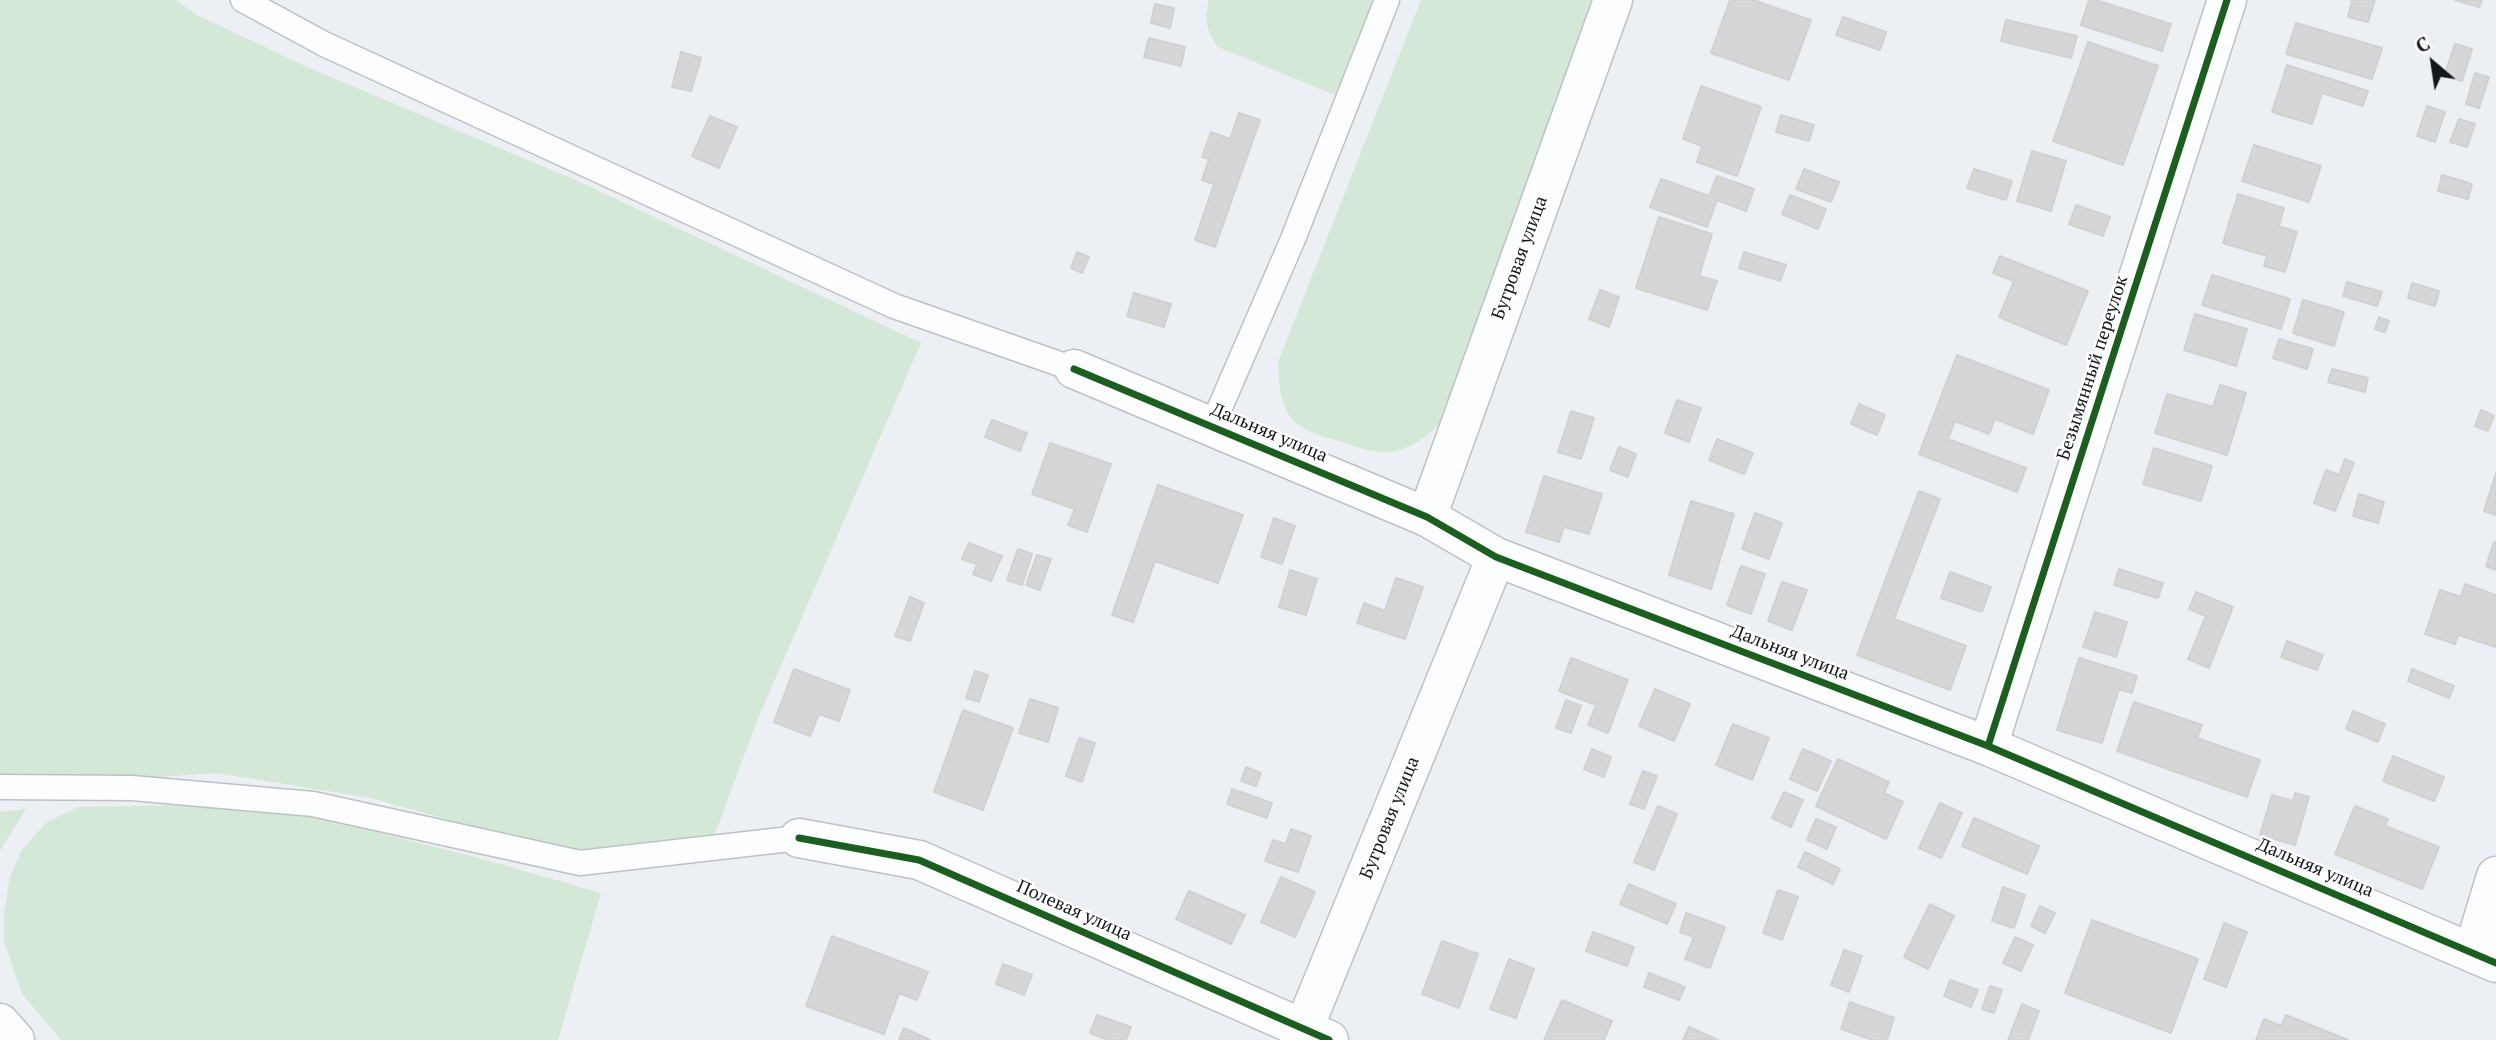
<!DOCTYPE html>
<meta charset="utf-8">
<style>
body{margin:0}
#map{position:relative;width:2496px;height:1040px;overflow:hidden;background:#ecf0f4;font-family:"PT Serif",serif}
canvas{display:block}
.north{position:absolute;left:2398px;top:28px;width:70px;height:70px;-webkit-text-stroke:5px #fff;paint-order:stroke;rotate:331deg;font-size:19px;font-weight:700;line-height:28px;text-align:center;color:#14171a}
.north::after{content:'';display:block;margin:auto;width:24px;height:32px;background:#14171a;clip-path:polygon(50% 0,100% 100%,50% 72%,0 100%)}
</style>
<div id="map">
<canvas width="2496" height="1040"></canvas>
<div class="north">С</div>
</div>
<script>
const ctx = document.querySelector('canvas').getContext('2d');
ctx.lineJoin = 'round';
function paint(path, color) {
  ctx.fillStyle = color;
  ctx.fill(path, 'evenodd');
}
function strokePath(path, color, width, dash) {
  ctx.strokeStyle = color;
  ctx.lineWidth = width;
  ctx.lineCap = dash ? 'butt' : 'round';
  ctx.setLineDash(dash || []);
  ctx.stroke(path);
}
function write(font, color, halo, rows, align = 'center') {
  ctx.font = font + ' "PT Serif",serif';
  ctx.lineWidth = 5;
  ctx.setLineDash([]);
  ctx.textBaseline = 'middle';
  ctx.strokeStyle = halo;
  ctx.fillStyle = color;
  for (const [text, x, y, turn = 0] of rows) {
    ctx.save();
    ctx.translate(x, y);
    ctx.rotate((+turn || 0) * Math.PI / 180);
    ctx.textAlign = isNaN(turn) ? turn : align;
    if (halo) ctx.strokeText(text, 0, 0);
    ctx.fillText(text, 0, 0);
    ctx.restore();
  }
}
paint(new Path2D(`
 M0 0H176L197 15 307 67 580 182 921 343 757 721 713 839 583 857 370 798 217 773 0 788Z
 M1209 0H1373L1335 95 1218 47C1206 32 1204 19 1209 0Z
 M1421 0H1607L1454 407C1438 427 1416 450 1388 452 1371 453 1351 445 1335 440 1321 436 1303 431 1292 419 1279 403 1279 381 1278 362Z
 M182 805 304 814 475 857 601 893 558 1040H61L22 994 4 942V914L9 880 21 851 47 822 78 807Z
 M26 809 0 851V812Z`), '#d3e8d6');
const building = new Path2D(`
 M1730 0H1753L1811 20 1789 80 1711 53Z
 M2089 0H2096L2171 24 2162 51 2081 25Z
 M2350 0H2375L2368 22 2348 17 2352 1Z
 M2455 0H2482L2479 7Z
 M1155 4 1174 8 1170 28 1151 23Z
 M1843 17 1886 32 1880 50 1836 35Z
 M2006 20 2077 36 2071 58 2001 41Z
 M2296 23 2382 48 2372 79 2286 54Z
 M1149 38 1185 47 1181 66 1144 57Z
 M2088 42 2158 66 2123 165 2053 141Z
 M2455 44 2472 49 2462 81 2444 76Z
 M681 52 701 58 691 91 672 87Z
 M2287 65 2368 91 2363 106 2322 93 2312 124 2272 112Z
 M2475 73 2489 77 2479 108 2466 104Z
 M1701 86 1761 107 1737 176 1697 162 1702 146 1683 139Z
 M2427 106 2445 112 2435 142 2417 136Z
 M1239 113 1260 120 1215 247 1195 240 1214 184 1202 180 1209 159 1202 157 1211 132 1230 139Z
 M1781 115 1814 125 1809 141 1776 132Z
 M710 116 737 127 719 168 692 156Z
 M2459 119 2475 124 2467 147 2450 142Z
 M2254 145 2321 166 2309 202 2242 181Z
 M2032 151 2066 161 2051 211 2017 201Z
 M1804 169 1839 182 1831 202 1796 189Z
 M1974 169 2012 181 2006 200 1967 188Z
 M2442 175 2472 184 2468 199 2438 191Z
 M1717 176 1754 189 1746 211 1717 200 1707 227 1650 207 1661 179 1709 196Z
 M2238 194 2284 208 2279 226 2297 232 2285 272 2264 266 2267 256 2223 243Z
 M1790 195 1826 209 1818 229 1782 214Z
 M2076 205 2110 217 2103 236 2069 224Z
 M1659 217 1712 234 1699 276 1717 281 1707 310 1636 288Z
 M1077 252 1089 257 1082 273 1071 268Z
 M1744 252 1786 265 1780 281 1739 268Z
 M2000 256 2088 291 2066 345 1999 317 2014 281 1993 273Z
 M2212 275 2290 299 2281 329 2202 305Z
 M2347 282 2382 292 2377 306 2343 296Z
 M2412 283 2439 291 2435 306 2408 298Z
 M1600 290 1619 297 1609 327 1589 319Z
 M1134 293 1171 304 1164 327 1127 316Z
 M2303 300 2344 312 2334 346 2293 333Z
 M2195 314 2247 329 2236 366 2184 350Z
 M2379 317 2389 321 2385 332 2375 329Z
 M2279 339 2313 349 2307 369 2273 358Z
 M1957 355 2049 390 2033 434 1995 419 1989 434 1955 421 1948 439 2026 468 2017 492 1919 454Z
 M2332 369 2368 378 2365 392 2328 382Z
 M2220 385 2246 393 2227 455 2155 433 2167 394 2213 407Z
 M1677 400 1701 408 1689 442 1665 433Z
 M1859 404 1885 415 1877 435 1851 424Z
 M2481 410 2494 416 2488 431 2475 426Z
 M1571 411 1594 418 1581 459 1558 452Z
 M992 420 1027 433 1020 451 985 437Z
 M1717 439 1753 453 1744 474 1709 460Z
 M1050 443 1111 464 1087 532 1068 525 1075 509 1032 494Z
 M1619 447 1636 454 1628 477 1610 470Z
 M2154 448 2212 466 2201 501 2143 484Z
 M2345 459 2354 463 2335 511 2314 503 2326 470 2339 475Z
 M2496 473V515L2484 511Z
 M1544 476 1602 494 1589 534 1564 527 1559 542 1526 532Z
 M1158 485 1243 515 1218 583 1155 561 1133 622 1112 615Z
 M1919 491 1940 499 1894 619 1966 646 1950 690 1857 655Z
 M2359 494 2384 502 2378 523 2353 516Z
 M1691 501 1734 514 1711 589 1669 575Z
 M1755 513 1782 523 1769 559 1742 549Z
 M1274 518 1295 526 1282 564 1261 557Z
 M2494 542 2496 543V570L2486 566Z
 M969 543 1002 556 991 581 973 574 977 564 962 559Z
 M1018 549 1032 554 1022 585 1007 580Z
 M1037 555 1051 559 1040 590 1026 585Z
 M1741 566 1765 574 1751 614 1727 605Z
 M2119 569 2163 583 2158 598 2114 585Z
 M1290 570 1317 579 1306 615 1279 607Z
 M1950 572 1991 587 1982 612 1941 598Z
 M1396 578 1423 587 1405 639 1357 623 1364 603 1385 611Z
 M1782 582 1807 590 1792 630 1768 621Z
 M2465 584 2496 595V647L2458 635 2455 644 2425 634 2440 590 2461 597Z
 M2196 592 2233 607 2209 668 2188 659 2206 616 2189 609Z
 M910 597 924 603 910 641 895 636Z
 M2095 612 2127 622 2116 657 2083 647Z
 M2287 641 2323 655 2317 670 2281 657Z
 M1571 658 1628 680 1608 733 1588 725 1596 705 1559 691Z
 M2079 658 2137 676 2132 693 2119 689 2102 743 2057 730Z
 M794 669 850 690 839 721 819 714 810 736 774 722Z
 M2412 669 2454 686 2449 698 2408 681Z
 M975 671 988 675 979 702 966 698Z
 M1655 689 1690 704 1674 741 1639 726Z
 M1030 699 1058 708 1048 742 1019 733Z
 M1566 700 1581 706 1571 733 1556 728Z
 M2134 702 2202 725 2197 738 2260 760 2247 797 2117 751Z
 M963 710 1013 728 983 810 934 792Z
 M2353 711 2385 724 2378 742 2346 729Z
 M1733 724 1769 738 1752 780 1716 765Z
 M1079 738 1095 743 1082 782 1066 776Z
 M1592 749 1611 757 1604 777 1584 769Z
 M1803 749 1831 761 1817 791 1790 779Z
 M2393 756 2444 777 2434 801 2383 781Z
 M1838 759 1889 782 1884 793 1903 802 1886 839 1816 806Z
 M1246 767 1261 773 1256 786 1241 781Z
 M1643 771 1657 776 1644 809 1630 804Z
 M1232 789 1272 803 1267 818 1227 804Z
 M1784 792 1803 800 1791 827 1772 818Z
 M2295 793 2309 797 2295 845 2260 835 2272 795 2293 801Z
 M1940 803 1962 813 1941 858 1919 848Z
 M1658 806 1677 814 1654 870 1634 862Z
 M2355 806 2388 819 2385 826 2439 847 2422 889 2335 854Z
 M1974 818 2039 846 2027 874 1962 846Z
 M1816 819 1836 827 1827 849 1807 840Z
 M1291 829 1311 836 1298 872 1265 861 1273 840 1286 844Z
 M1805 852 1840 869 1833 884 1798 867Z
 M1281 877 1315 892 1295 937 1261 922Z
 M1629 884 1676 904 1667 924 1620 904Z
 M2003 887 2025 895 2014 928 1992 921Z
 M1778 890 1798 897 1782 940 1763 933Z
 M1189 891 1245 915 1231 944 1176 919Z
 M1930 904 1954 916 1928 969 1904 957Z
 M2040 906 2055 913 2045 933 2031 926Z
 M1686 913 1725 927 1710 968 1685 959 1694 937 1680 932Z
 M2092 920 2198 959 2171 1033 2065 993Z
 M2224 923 2247 932 2226 987 2204 979Z
 M1593 932 1634 947 1627 966 1586 951Z
 M832 936 928 972 917 1000 899 993 884 1034 806 1006Z
 M2015 937 2033 945 2021 971 2003 963Z
 M1442 941 1478 954 1459 1008 1422 994Z
 M1844 950 1862 956 1849 992 1831 985Z
 M1509 959 1534 969 1516 1018 1490 1009Z
 M1003 964 1032 975 1024 995 996 984Z
 M1649 973 1685 987 1679 1000 1644 987Z
 M1950 980 1978 990 1971 1007 1944 996Z
 M1990 986 2002 990 1994 1013 1982 1009Z
 M1562 1000 1612 1021 1604 1040H1544Z
 M1850 1002 1894 1018 1887 1040H1873L1841 1029Z
 M2022 1004 2039 1011 2028 1040H2008Z
 M1097 1015 1131 1027 1126 1040H1108L1090 1033Z
 M2286 1015 2348 1040H2256L2264 1019 2281 1026Z
 M1689 1027 1718 1040H1683Z
 M904 1028 930 1040H899Z`);
paint(building, '#d5d6d6');
strokePath(building, '#d0d1d1', 2);
const lane = new Path2D(`
 M243 0 324 44 894 306 1074 369
 M1212 426 1293 239 1387 0
 M0 787 132 788 313 804 580 863 799 838`);
const street = new Path2D(`
 M1074 369 1427 517 1496 557 1988 746 2496 963
 M1427 517 1613 0
 M1988 746 2227 0
 M799 838 919 860 1329 1040
 M2473 952 2496 876
 M1299 1040 1496 557`);
const secondary = new Path2D(`
 M0 1023 15 1040`);
strokePath(lane, '#bec1c4', 27);
strokePath(street, '#bec1c4', 41);
strokePath(secondary, '#bec1c4', 41);
strokePath(lane, '#fcfdfd', 24);
strokePath(street, '#fcfdfd', 38);
strokePath(secondary, '#fcfdfd', 38);
strokePath(new Path2D(`
 M1074 369 1427 517 1496 557 1988 746 2496 963
 M1988 746 2227 0
 M799 838 919 860 1329 1040`), '#1b5e20', 7);
write('18px', '#14171a', '#fff', [
 ["Бугровая улица",1520,258,-70],
 ["Безымянный переулок",2093,368,-72],
 ["Дальняя улица",1269,433,23],
 ["Дальняя улица",1790,653,21],
 ["Бугровая улица",1390,818,-68],
 ["Дальняя улица",2315,868,23],
 ["Полевая улица",1074,911,24]
]);
</script>
